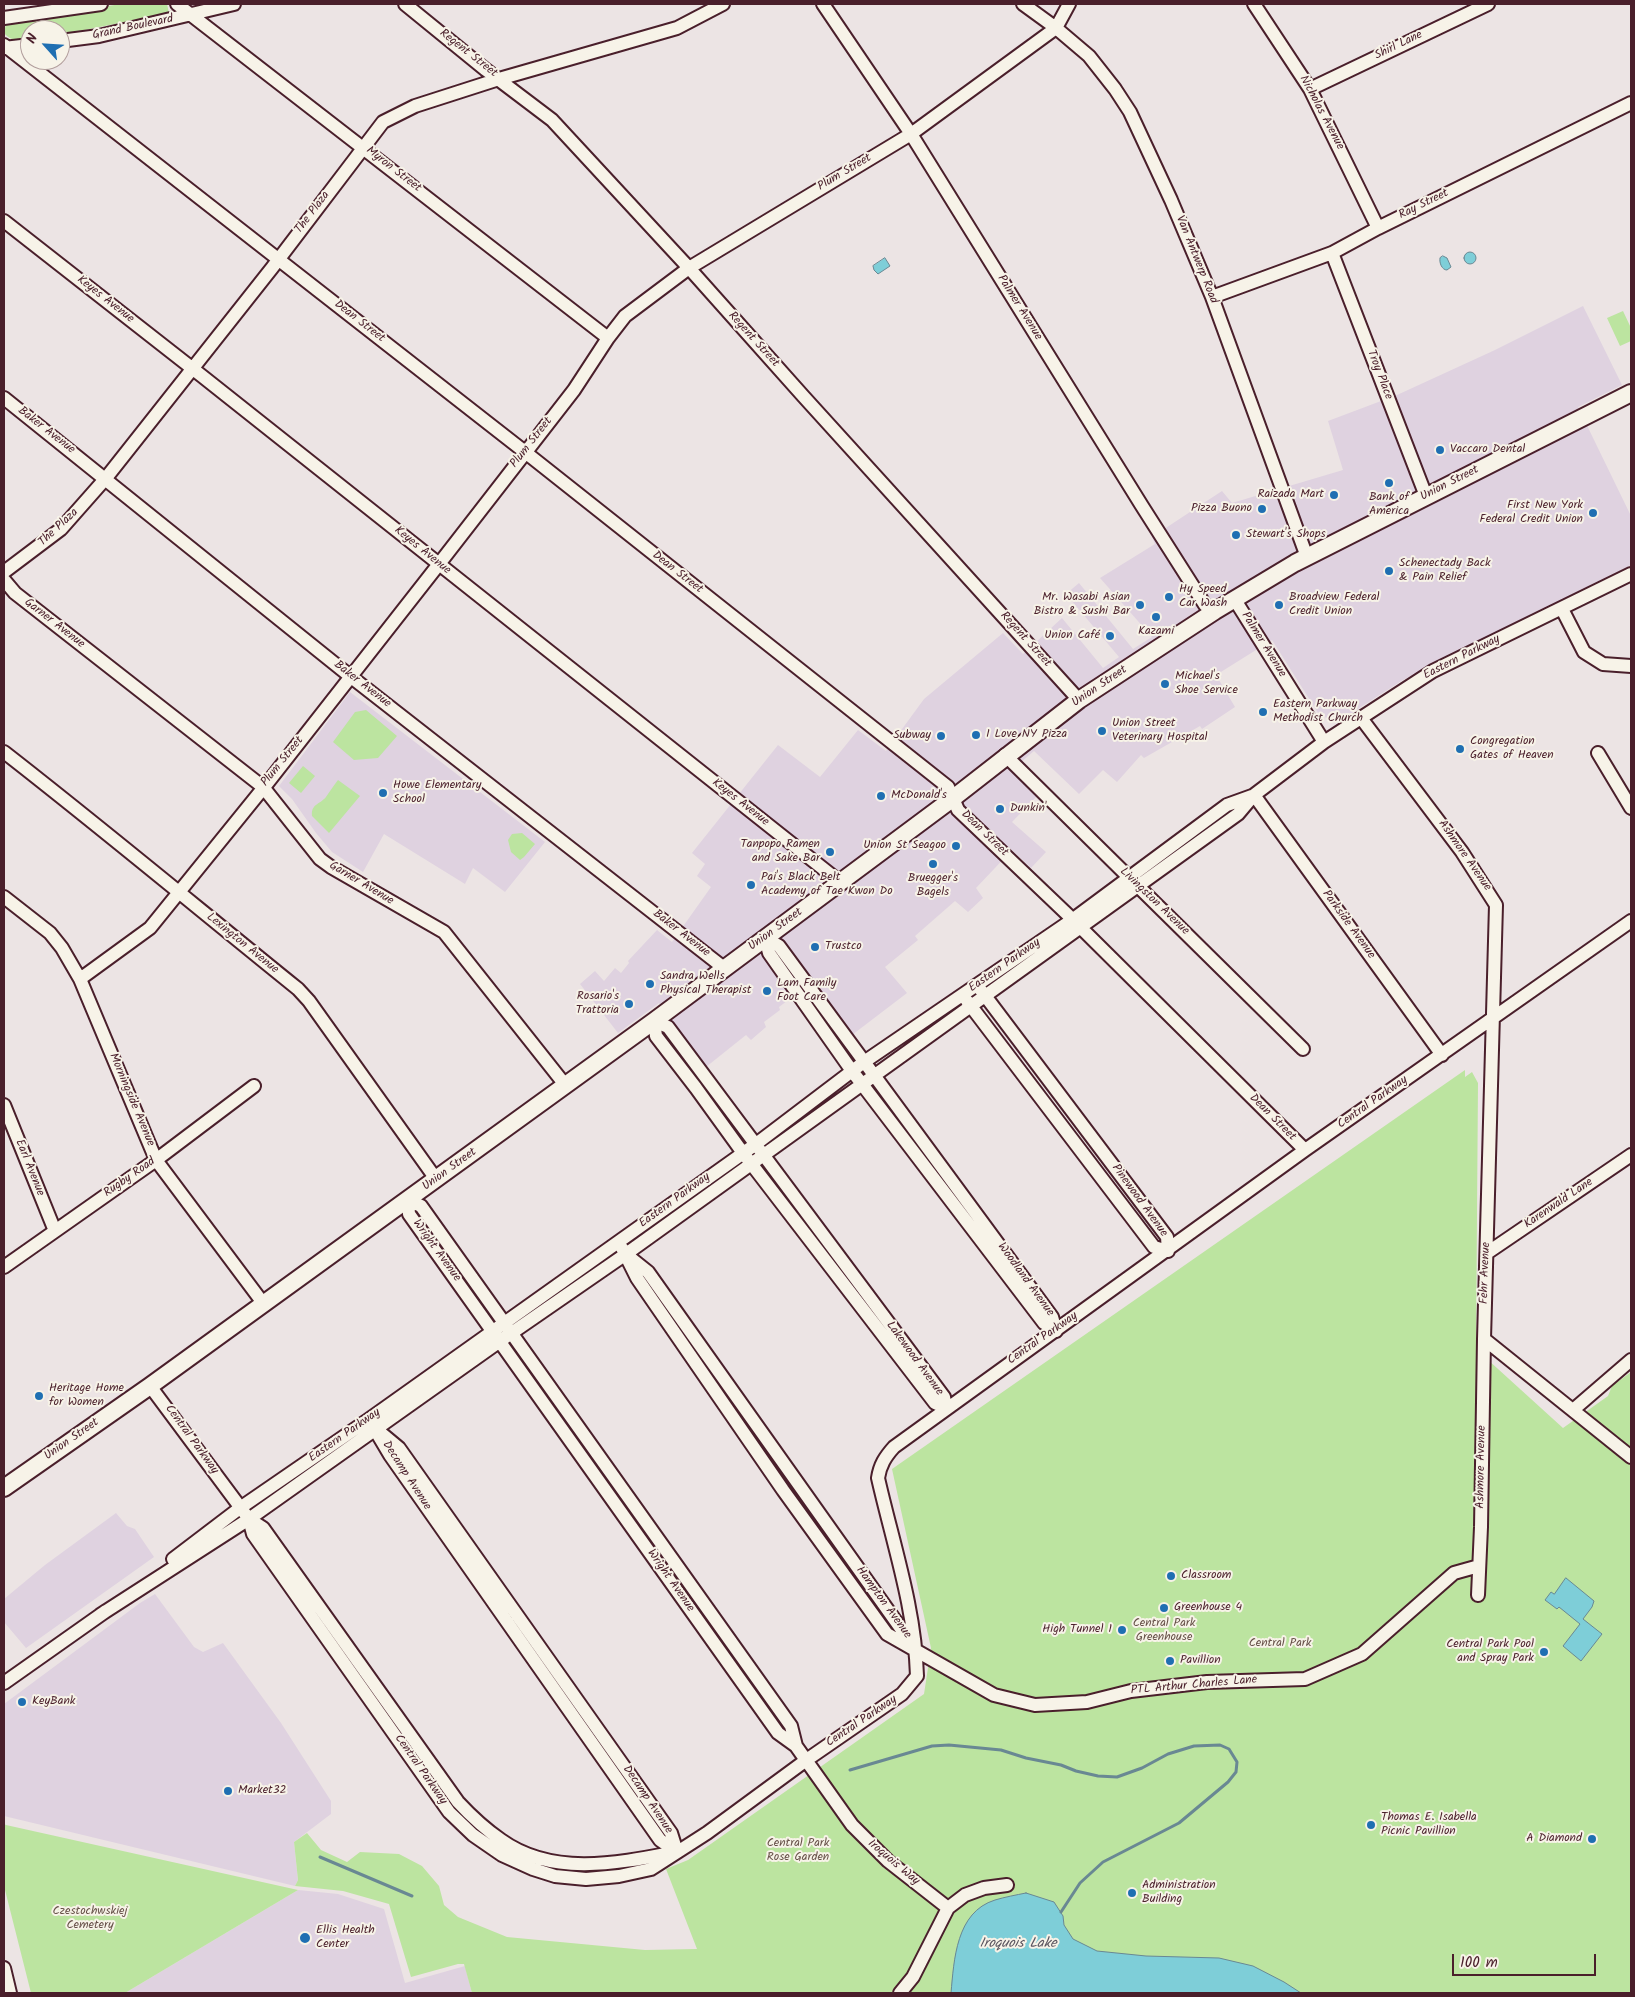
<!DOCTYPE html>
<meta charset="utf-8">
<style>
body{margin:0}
#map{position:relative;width:1635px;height:1997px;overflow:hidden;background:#ece4e4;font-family:Kalam,sans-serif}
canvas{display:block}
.frame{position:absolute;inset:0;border:5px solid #4a1f2b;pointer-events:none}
.north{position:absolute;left:20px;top:20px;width:50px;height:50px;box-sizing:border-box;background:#f7f3e8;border:1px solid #b29e9c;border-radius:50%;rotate:296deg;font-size:14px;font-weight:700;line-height:20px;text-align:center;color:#4a1f2b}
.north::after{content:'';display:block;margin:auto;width:18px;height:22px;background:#1f6fb2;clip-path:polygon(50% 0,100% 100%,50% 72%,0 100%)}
.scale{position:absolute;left:1452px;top:1954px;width:144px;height:22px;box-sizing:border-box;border:2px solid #4a1f2b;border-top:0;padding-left:6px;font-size:15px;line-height:18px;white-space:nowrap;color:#4a1f2b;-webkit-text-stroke:4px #f7f3e8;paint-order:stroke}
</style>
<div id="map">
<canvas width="1635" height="1997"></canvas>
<div class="frame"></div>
<div class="north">N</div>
<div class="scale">100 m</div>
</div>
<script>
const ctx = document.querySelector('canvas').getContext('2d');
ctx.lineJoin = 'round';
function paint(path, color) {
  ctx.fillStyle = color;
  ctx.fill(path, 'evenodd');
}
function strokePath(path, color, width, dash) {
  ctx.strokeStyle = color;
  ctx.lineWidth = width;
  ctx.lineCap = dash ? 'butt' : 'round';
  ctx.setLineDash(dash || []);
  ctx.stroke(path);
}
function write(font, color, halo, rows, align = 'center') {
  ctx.font = font + ' Kalam,sans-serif';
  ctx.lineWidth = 4;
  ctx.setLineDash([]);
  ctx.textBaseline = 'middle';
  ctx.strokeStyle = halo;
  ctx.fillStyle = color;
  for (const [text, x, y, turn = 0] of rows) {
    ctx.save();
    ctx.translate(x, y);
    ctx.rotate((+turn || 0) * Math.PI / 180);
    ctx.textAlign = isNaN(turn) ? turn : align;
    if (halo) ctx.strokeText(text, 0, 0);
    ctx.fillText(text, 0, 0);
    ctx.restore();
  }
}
paint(new Path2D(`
 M1583 306 1622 385 1578 407 1631 516V565L1403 680 1339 721 1320 716 1272 640 1216 675 1235 707 1202 729 1200 726 1144 758 1141 755 1117 782 1103 770 1079 794 1034 751 1020 763 1038 795 1012 822 1046 852 1031 868 1012 850 976 888 983 898 968 912 955 901 915 936 918 940 885 967 907 993 852 1035 812 982 779 1007 780 1010 764 1022 766 1027 751 1040 746 1035 706 1067 659 1003 618 1033 580 984 595 971 604 981 615 968 621 973 629 963 628 961 657 930 672 942 711 887 697 876 705 864 692 853 778 745 820 777 858 730 886 751 924 699 1003 633 1023 654 1062 618 1103 668 1119 657 1066 594 1079 583 1133 649 1152 637 1100 578 1155 544 1152 537 1222 491 1232 503 1343 470 1328 421 1397 395 1495 350Z
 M350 692 545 842 505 892 473 868 465 884 384 834 363 872 332 852 316 833 292 799 279 786Z
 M116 1513 127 1526 135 1529 154 1557 26 1648 4 1622V1599L45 1565Z
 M155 1594 194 1647 203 1652 223 1643 281 1723 331 1801V1814L294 1842 298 1880 295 1886 4 1816V1704L140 1603Z
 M298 1890 338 1894 384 1909 405 1983 465 1966 472 1993H125Z`), '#dfd2e0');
paint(new Path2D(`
 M120 4H167L169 13 60 35V30H30V39C19 41 12 42 4 33L6 24Z
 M1623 311 1631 328V341L1620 346 1607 318Z
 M366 710 397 736 378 758 354 760 333 742 355 712Z
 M303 766 315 776 301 793 289 783Z
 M338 780 360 796 329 833 312 816C311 804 319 805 326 797 330 791 334 785 338 780Z
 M522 833 535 844 524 857 520 860 511 852 508 840 512 834Z
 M1465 1070V1077L1472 1072 1478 1083 1476 1349 1563 1428 1608 1396 1612 1386 1631 1372V1993H472L464 1964H458L411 1977 389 1904 343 1891 295 1886 298 1880 294 1842 307 1833 321 1850 347 1862 360 1852 399 1854 422 1866 439 1886 444 1905 458 1917 507 1937 645 1950 697 1949 666 1869 688 1860 924 1694 931 1648 892 1469Z
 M4 1824 6 1825 298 1890 125 1993H31L4 1886Z`), '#bce4a0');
const water = new Path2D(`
 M1464 258a6 6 0 1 1 12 0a6 6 0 1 1-12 0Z
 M1443 256 1447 258 1451 267 1447 270C1442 270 1439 263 1440 258Z
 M885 258 890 266 878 274 874 270 873 266Z
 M1566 1578 1594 1601 1592 1607 1583 1619 1602 1634 1581 1661 1563 1646 1580 1624 1559 1607 1557 1609 1545 1600 1551 1592 1554 1594Z
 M1026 1893 1054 1902 1063 1916 1064 1925 1073 1939 1097 1951 1146 1956 1219 1958 1253 1966 1284 1982 1301 1993H951C954 1960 956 1912 995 1900 1005 1897 1016 1895 1026 1893Z`);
paint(water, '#7eced8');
strokePath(water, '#698893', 1);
strokePath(new Path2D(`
 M850 1770 932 1746 949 1745 1001 1750 1026 1758 1061 1765 1076 1771 1098 1776 1117 1777 1142 1768 1168 1754 1194 1746 1220 1745 1229 1749 1237 1762 1236 1772 1228 1782 1179 1823 1103 1862 1080 1883 1061 1912
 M320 1857 412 1896`), '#698893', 3);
const minor = new Path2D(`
 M177 4 608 338
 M405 4 486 70 552 120 689 268 804 397 1079 700
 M823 4 911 134 1142 506 1205 605 1215 611
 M1023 4 1056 28 1089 56 1115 89 1130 112 1171 200 1212 297 1307 557
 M1254 4 1310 89 1378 228
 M4 18 101 4
 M60 41 99 36 234 4
 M4 45 525 452 948 787 958 810 1067 914 1305 1150
 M4 48 30 45
 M1310 89 1488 4
 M4 221 202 376 840 882
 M1332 253 1426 496
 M1212 297 1332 253 1378 228 1631 103
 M4 398 350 676 724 968
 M4 572 61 529 106 478 272 268 383 122 415 106 499 79 677 28 723 4
 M4 580 15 593 263 787 320 859 331 867 444 932 566 1086
 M1235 600 1324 742
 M1562 609 1584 652 1603 664 1631 666
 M1361 718 1462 852 1496 905 1484 1339 1631 1457
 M4 752C103 829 200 910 298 989L309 1001 436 1179
 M1598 753 1631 808
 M1005 755 1303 1049
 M1254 795 1442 1055
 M4 897 50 933 62 948 80 979 156 1160 263 1303
 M765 938 769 953 852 1071 1044 1323 1056 1331
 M765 938 779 946 1052 1317 1056 1331
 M80 979 150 928 269 781 439 564 574 390 608 338 625 316 689 268 911 134 1056 28 1069 4
 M967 1001 1154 1247 1168 1251 1167 1237 980 989
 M654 1021 668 1027 944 1397 946 1408
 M654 1021 656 1036 696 1088 743 1153 935 1403 946 1408
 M4 1105 55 1231
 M408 1200 421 1206 791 1726 796 1746 852 1825 888 1861 948 1908
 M408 1200 409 1214 778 1733 796 1746
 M622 1248 637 1278 783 1490 887 1634 994 1695 1035 1705 1087 1702 1131 1691 1207 1682 1305 1679 1362 1654 1454 1573 1479 1566
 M1487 1253 1631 1155
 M628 1256 648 1272 914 1647
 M4 1267 156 1160 254 1086
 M150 1386 249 1519 263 1528 458 1802C471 1816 485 1829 501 1840 551 1876 615 1864 671 1853
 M1573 1410 1631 1360
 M371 1423 390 1455 660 1840 677 1852
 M381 1433 399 1448 671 1833 677 1852
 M249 1519 253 1534 449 1812 473 1835 502 1855 533 1869 555 1876 586 1879 619 1876 651 1869 707 1833 805 1761 902 1694 917 1676C915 1608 893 1544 878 1478 880 1465 885 1457 894 1447L1305 1150 1631 921
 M173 1559 240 1508 368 1420 756 1144 864 1062 1072 920 1227 805 1252 796
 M1478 1595 1481 1527 1484 1339
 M100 1615 249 1519 500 1341 626 1254 1238 814 1254 795 1324 742 1433 671 1631 574
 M4 1683 106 1611
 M4 1968 10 1993
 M900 1993 913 1977 948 1908 965 1895 984 1888 1007 1885`);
const major = new Path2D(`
 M4 1488 150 1386 654 1021 952 799 1079 700 1215 611 1295 563 1631 393`);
strokePath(minor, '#4a1f2b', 16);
strokePath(major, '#4a1f2b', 20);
strokePath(minor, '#f7f3e8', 12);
strokePath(major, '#f7f3e8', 16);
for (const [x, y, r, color] of [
 [1440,450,5,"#1f6fb2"],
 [1389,483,5,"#1f6fb2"],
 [1334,495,5,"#1f6fb2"],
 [1262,509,5,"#1f6fb2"],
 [1593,513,5,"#1f6fb2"],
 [1236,535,5,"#1f6fb2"],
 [1389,571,5,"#1f6fb2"],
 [1169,597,5,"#1f6fb2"],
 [1140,605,5,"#1f6fb2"],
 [1279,605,5,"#1f6fb2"],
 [1156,617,5,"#1f6fb2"],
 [1110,636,5,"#1f6fb2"],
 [1165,684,5,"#1f6fb2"],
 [1263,712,5,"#1f6fb2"],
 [1102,731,5,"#1f6fb2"],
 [976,735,5,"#1f6fb2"],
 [941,736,5,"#1f6fb2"],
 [1460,749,5,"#1f6fb2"],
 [383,793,5,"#1f6fb2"],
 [881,796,5,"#1f6fb2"],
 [1000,809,5,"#1f6fb2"],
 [956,846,5,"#1f6fb2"],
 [830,852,5,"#1f6fb2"],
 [933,864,5,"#1f6fb2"],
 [751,885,5,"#1f6fb2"],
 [815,947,5,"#1f6fb2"],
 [650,984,5,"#1f6fb2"],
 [767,991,5,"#1f6fb2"],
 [629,1004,5,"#1f6fb2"],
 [39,1396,5,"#1f6fb2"],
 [1171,1576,5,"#1f6fb2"],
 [1164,1608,5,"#1f6fb2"],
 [1122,1630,5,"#1f6fb2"],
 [1544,1652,5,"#1f6fb2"],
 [1170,1661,5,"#1f6fb2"],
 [22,1702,5,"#1f6fb2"],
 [228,1791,5,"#1f6fb2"],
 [1371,1825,5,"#1f6fb2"],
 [1592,1839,5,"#1f6fb2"],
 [1132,1893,5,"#1f6fb2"],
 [305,1938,6,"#1f6fb2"]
]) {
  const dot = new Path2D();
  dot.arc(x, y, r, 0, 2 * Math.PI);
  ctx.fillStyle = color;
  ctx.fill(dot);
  strokePath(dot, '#f7f3e8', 2);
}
write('12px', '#4a1f2b', '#f7f3e8', [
 ["Grand Boulevard",133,28,-12],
 ["Shirl Lane",1399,46,-26],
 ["Regent Street",468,54,38],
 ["Nicholas Avenue",1321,113,62],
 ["Myron Street",393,170,38],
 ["Plum Street",845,173,-31],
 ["Ray Street",1424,205,-26],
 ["The Plaza",313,213,-53],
 ["Van Antwerp Road",1196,260,68],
 ["Keyes Avenue",105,300,38],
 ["Palmer Avenue",1019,308,58],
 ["Dean Street",359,322,38],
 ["Regent Street",753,340,48],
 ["Troy Place",1379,375,69],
 ["Baker Avenue",46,431,38],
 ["Plum Street",532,443,-52],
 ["Union Street",1450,484,-27],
 ["The Plaza",59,528,-43],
 ["Keyes Avenue",422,551,39],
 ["Dean Street",677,573,38],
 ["Garner Avenue",54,624,38],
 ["Regent Street",1025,640,48],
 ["Palmer Avenue",1263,645,58],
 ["Eastern Parkway",1462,658,-27],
 ["Baker Avenue",362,685,38],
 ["Union Street",1100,687,-34],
 ["Plum Street",283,762,-51],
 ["Keyes Avenue",740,803,38],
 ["Dean Street",984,834,44],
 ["Ashmore Avenue",1464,856,55],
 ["Garner Avenue",361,884,31],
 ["Livingston Avenue",1154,902,44],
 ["Parkside Avenue",1348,925,54],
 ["Union Street",776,930,-36],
 ["Baker Avenue",681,934,38],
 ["Lexington Avenue",242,944,39],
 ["Eastern Parkway",1005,966,-35],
 ["Morningside Avenue",131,1100,67],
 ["Central Parkway",1373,1103,-35],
 ["Dean Street",1272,1118,45],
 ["Earl Avenue",29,1168,68],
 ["Union Street",450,1170,-36],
 ["Rugby Road",130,1178,-35],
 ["Eastern Parkway",675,1201,-36],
 ["Pinewood Avenue",1139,1201,54],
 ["Karenwald Lane",1559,1204,-34],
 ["Wright Avenue",436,1251,54],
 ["Fehr Avenue",1486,1273,-88],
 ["Woodland Avenue",1025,1280,54],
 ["Central Parkway",1043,1339,-35],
 ["Lakewood Avenue",914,1359,54],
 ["Eastern Parkway",345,1436,-35],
 ["Union Street",72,1440,-35],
 ["Central Parkway",191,1440,54],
 ["Ashmore Avenue",1482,1467,-89],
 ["Decamp Avenue",406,1476,57],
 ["Wright Avenue",670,1581,55],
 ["Hampton Avenue",883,1603,54],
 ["PTL Arthur Charles Lane",1194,1686,-5],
 ["Central Parkway",862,1722,-34],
 ["Central Parkway",420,1770,55],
 ["Decamp Avenue",647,1800,56],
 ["Iroquois Way",893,1863,40]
]);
write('12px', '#4a1f2b', '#f7f3e8', [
 ["Vaccaro Dental",1450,450],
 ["Raizada Mart",1324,495,"right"],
 ["Bank of",1389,498,"center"],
 ["America",1389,512,"center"],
 ["First New York",1583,506,"right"],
 ["Federal Credit Union",1583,520,"right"],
 ["Pizza Buono",1252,509,"right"],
 ["Stewart's Shops",1246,535],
 ["Schenectady Back",1399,564],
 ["& Pain Relief",1399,578],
 ["Hy Speed",1179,590],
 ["Car Wash",1179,604],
 ["Mr. Wasabi Asian",1130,598,"right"],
 ["Bistro & Sushi Bar",1130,612,"right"],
 ["Broadview Federal",1289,598],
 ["Credit Union",1289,612],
 ["Kazami",1156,632,"center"],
 ["Union Café",1100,636,"right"],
 ["Michael's",1175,677],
 ["Shoe Service",1175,691],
 ["Eastern Parkway",1273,705],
 ["Methodist Church",1273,719],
 ["Union Street",1112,724],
 ["Veterinary Hospital",1112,738],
 ["I Love NY Pizza",986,735],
 ["Subway",931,736,"right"],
 ["Congregation",1470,742],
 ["Gates of Heaven",1470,756],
 ["Howe Elementary",393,786],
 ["School",393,800],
 ["McDonald's",891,796],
 ["Dunkin'",1010,809],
 ["Tanpopo Ramen",820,845,"right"],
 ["and Sake Bar",820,859,"right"],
 ["Union St Seagoo",946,846,"right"],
 ["Pai's Black Belt",761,878],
 ["Academy of Tae Kwon Do",761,892],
 ["Bruegger's",933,879,"center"],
 ["Bagels",933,893,"center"],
 ["Trustco",825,947],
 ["Sandra Wells",660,977],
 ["Physical Therapist",660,991],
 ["Lam Family",777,984],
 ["Foot Care",777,998],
 ["Rosario's",619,997,"right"],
 ["Trattoria",619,1011,"right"],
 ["Heritage Home",49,1389],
 ["for Women",49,1403],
 ["Classroom",1181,1576],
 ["Greenhouse 4",1174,1608],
 ["High Tunnel 1",1112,1630,"right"],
 ["Central Park Pool",1534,1645,"right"],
 ["and Spray Park",1534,1659,"right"],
 ["Pavillion",1180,1661],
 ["KeyBank",32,1702],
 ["Market32",238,1791],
 ["Thomas E. Isabella",1381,1818],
 ["Picnic Pavillion",1381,1832],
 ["A Diamond",1582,1839,"right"],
 ["Administration",1142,1886],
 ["Building",1142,1900],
 ["Ellis Health",316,1931],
 ["Center",316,1945]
], 'left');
write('12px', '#665048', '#f7f3e8', [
 ["Central Park",1164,1624],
 ["Greenhouse",1164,1638],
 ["Central Park",1280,1644],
 ["Central Park",798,1844],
 ["Rose Garden",798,1858],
 ["Czestochwskiej",90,1912],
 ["Cemetery",90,1926]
]);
write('italic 14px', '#5a545f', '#f7f3e8', [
 ["Iroquois Lake",1018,1945]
]);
</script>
